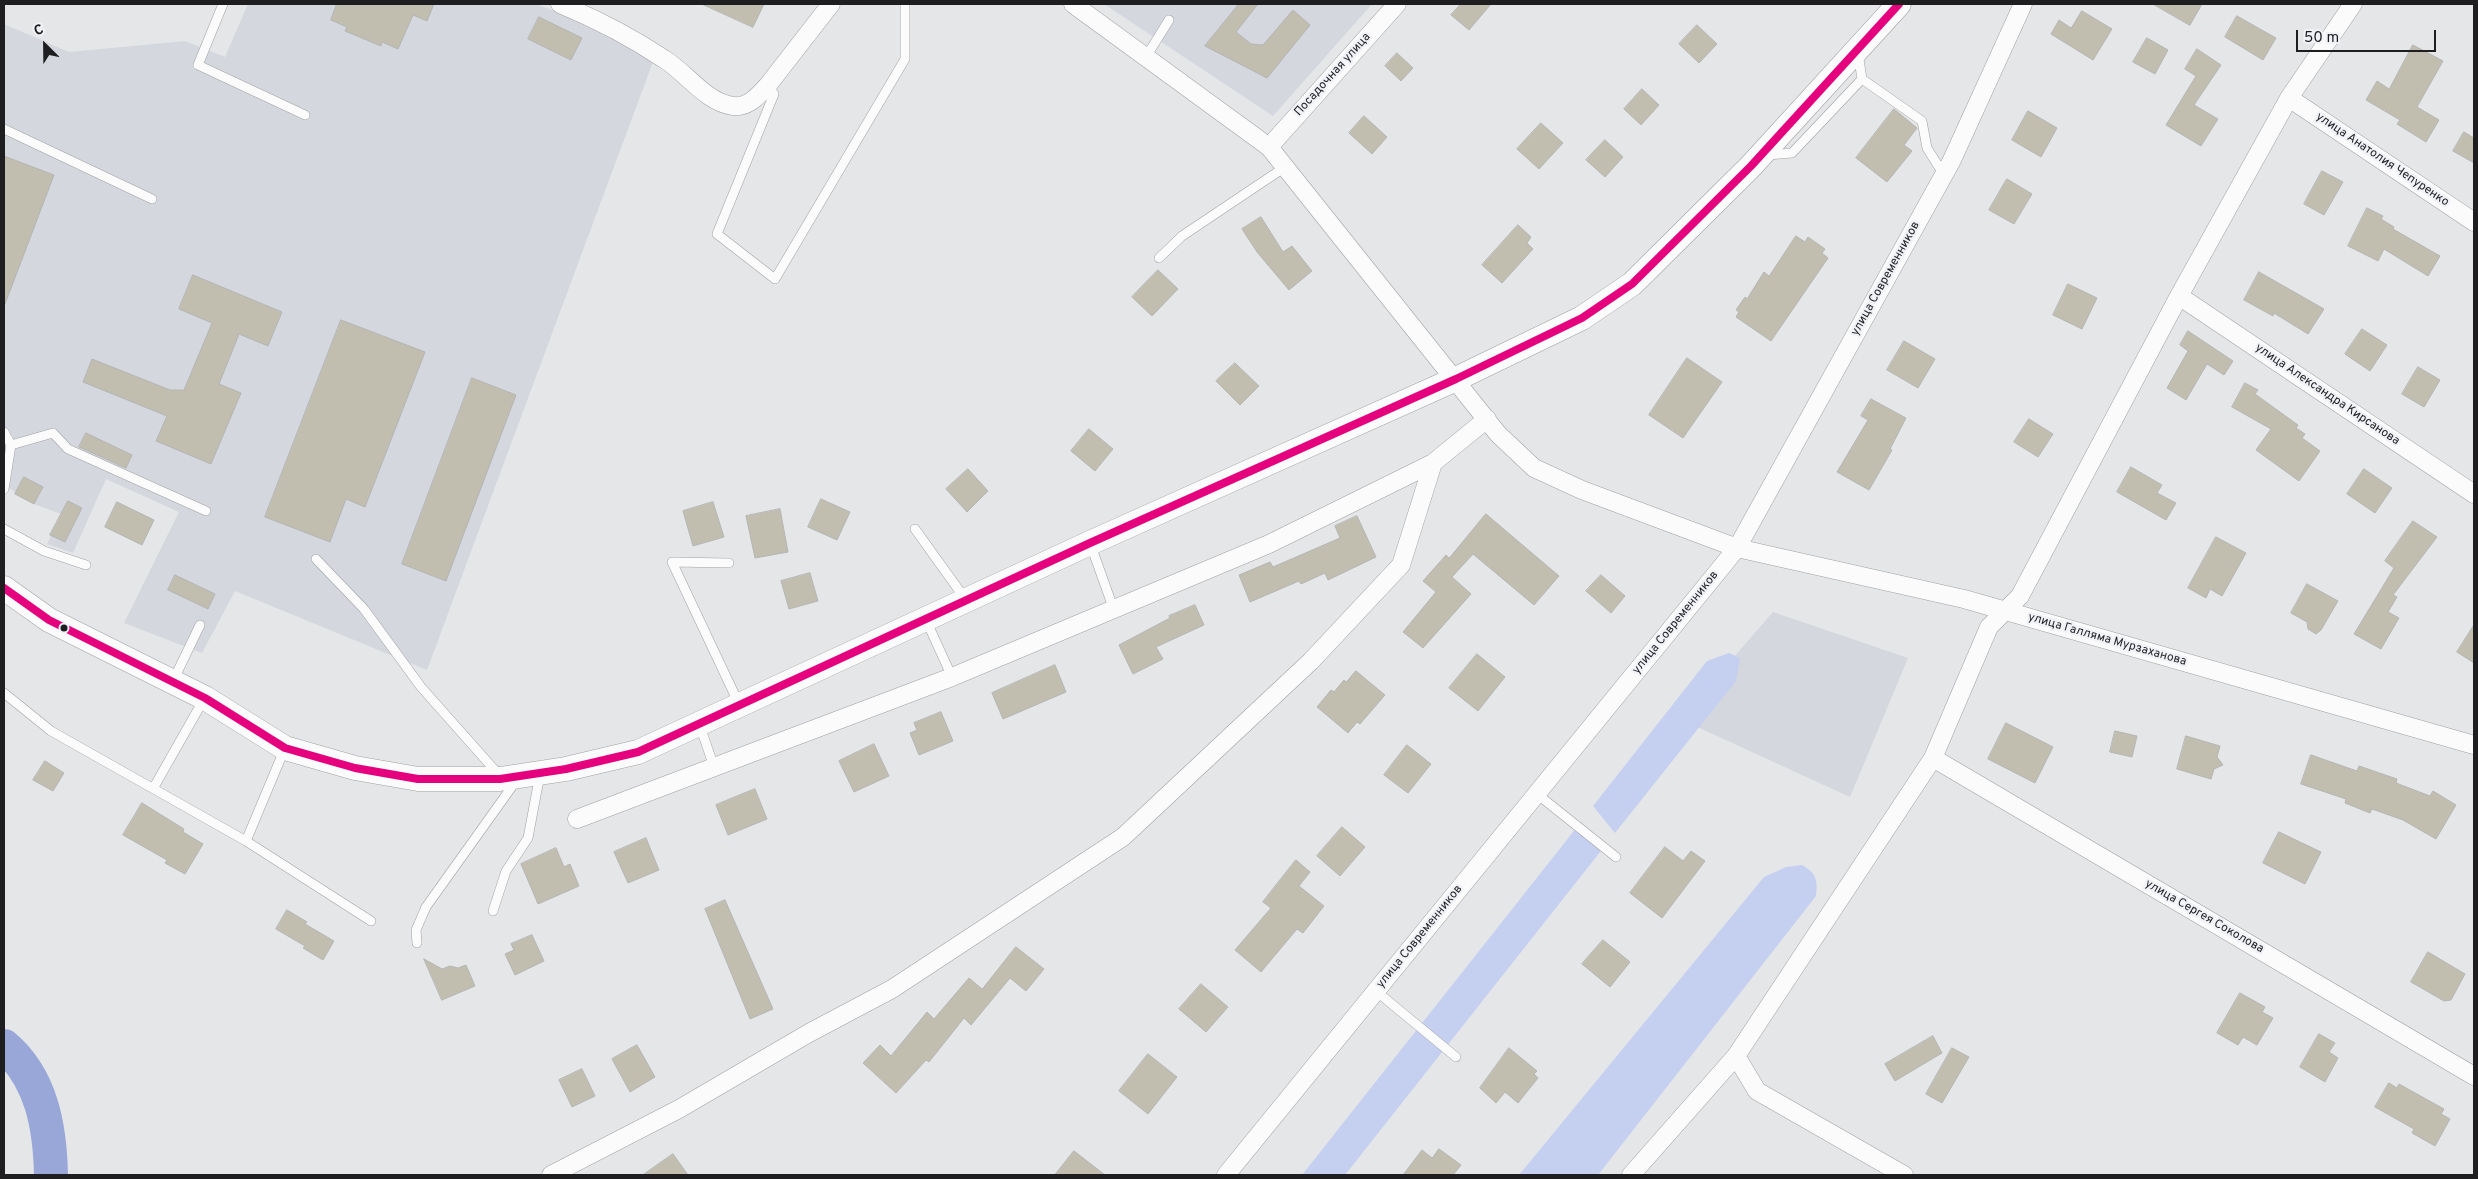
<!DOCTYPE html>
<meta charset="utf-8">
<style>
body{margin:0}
#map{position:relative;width:2478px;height:1179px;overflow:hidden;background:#e4e6e8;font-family:Overpass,sans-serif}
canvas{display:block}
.frame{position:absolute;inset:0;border:5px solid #1e1e20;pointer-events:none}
.north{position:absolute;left:20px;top:20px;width:50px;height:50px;-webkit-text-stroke:4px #f0f2f7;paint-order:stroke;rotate:337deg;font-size:14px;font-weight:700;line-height:20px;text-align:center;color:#1e1e20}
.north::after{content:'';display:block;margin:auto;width:18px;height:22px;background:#1e1e20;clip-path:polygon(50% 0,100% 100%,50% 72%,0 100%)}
.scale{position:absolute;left:2296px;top:30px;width:140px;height:22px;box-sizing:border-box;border:2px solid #1e1e20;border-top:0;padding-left:6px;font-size:15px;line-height:18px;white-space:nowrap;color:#1e1e20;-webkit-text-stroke:4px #f0f2f7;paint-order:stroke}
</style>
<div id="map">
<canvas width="2478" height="1179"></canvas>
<div class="frame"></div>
<div class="north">С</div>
<div class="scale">50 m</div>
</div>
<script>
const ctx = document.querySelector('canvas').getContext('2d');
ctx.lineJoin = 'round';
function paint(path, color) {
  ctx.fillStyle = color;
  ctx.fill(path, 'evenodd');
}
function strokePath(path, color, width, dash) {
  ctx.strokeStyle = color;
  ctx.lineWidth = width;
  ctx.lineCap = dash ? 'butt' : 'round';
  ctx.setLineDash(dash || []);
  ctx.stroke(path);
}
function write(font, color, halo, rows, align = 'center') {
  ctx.font = font + ' Overpass,sans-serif';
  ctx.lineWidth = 4.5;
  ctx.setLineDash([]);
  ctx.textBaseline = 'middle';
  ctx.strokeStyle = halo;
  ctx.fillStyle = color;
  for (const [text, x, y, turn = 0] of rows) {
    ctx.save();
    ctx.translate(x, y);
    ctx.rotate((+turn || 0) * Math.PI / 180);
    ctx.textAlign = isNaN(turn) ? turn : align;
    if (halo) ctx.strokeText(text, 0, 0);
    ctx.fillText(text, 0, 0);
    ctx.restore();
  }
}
paint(new Path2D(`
 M248 4H536L657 51 427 670 235 591 202 653 124 623 179 512 106 479 73 553 47 544 61 514 34 504 4 485V24L69 52 185 41 225 57Z
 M1104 4H1372L1273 116Z
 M1773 612 1908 658 1850 797 1680 719Z`), '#d4d7de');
paint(new Path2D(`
 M1729 653 1740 658 1736 681 1615 833 1593 806 1707 661Z
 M1581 822 1604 847 1345 1175H1302Z
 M1802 865C1816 873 1818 880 1816 896L1598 1175H1519L1764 877 1786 867Z`), '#c5d0f1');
strokePath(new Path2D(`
 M4 1046C42 1078 50 1128 51 1175`), '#98a6d8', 34);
const building = new Path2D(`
 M337 4H434L427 21 413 15 398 49 382 42 381 46 345 31 347 27 331 20Z
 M702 4H764L753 27Z
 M1239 4H1258L1236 32 1251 44 1263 45 1293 10 1310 25 1267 78 1205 46Z
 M1461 4H1491L1469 30 1451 15Z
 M2153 4H2202L2190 25Z
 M2082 11 2112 29 2093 60 2051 34 2059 20 2071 28Z
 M2237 16 2276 38 2263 60 2225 37Z
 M539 17 582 38 571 60 528 39Z
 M1697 25 1717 44 1699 63 1679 44Z
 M2147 38 2168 50 2155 74 2133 62Z
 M2413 45 2443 61 2417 107 2439 120 2426 142 2397 124 2400 120 2366 100 2377 81 2389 89Z
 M2197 49 2221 65 2194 105 2218 119 2201 146 2166 125 2196 76 2185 69Z
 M1397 53 1413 68 1401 81 1385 66Z
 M1642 89 1659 105 1641 125 1624 109Z
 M1894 109 1917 128 1904 145 1912 151 1887 182 1856 158Z
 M2028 111 2057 128 2041 157 2012 140Z
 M1364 116 1387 137 1372 154 1349 133Z
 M1541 123 1563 143 1539 169 1517 149Z
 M2464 132 2474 138V163L2453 151Z
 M1605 140 1623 157 1605 177 1586 160Z
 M4 156 54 175 5 304H4Z
 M2322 171 2343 182 2324 215 2304 204Z
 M2007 179 2032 194 2014 224 1989 210Z
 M2367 208 2383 216 2381 219 2394 227 2393 229 2440 256 2428 276 2384 249 2378 261 2348 246Z
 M1261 217 1283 252 1292 246 1312 271 1289 290 1257 252 1242 229Z
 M1518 225 1531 237 1527 243 1533 249 1502 283 1482 265Z
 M1796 236 1805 242 1808 237 1825 249 1822 253 1828 258 1771 341 1736 317 1739 312 1736 310 1745 297 1747 299 1764 272 1769 276Z
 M1158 270 1178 289 1152 316 1132 297Z
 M2259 272 2324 309 2308 334 2274 313 2273 316 2244 300Z
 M193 275 282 312 268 346 239 334 219 384 241 393 211 464 156 441 167 416 83 382 92 359 170 390H184L212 323 179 309Z
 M2068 284 2097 298 2082 329 2053 315Z
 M341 320 425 352 365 507 346 499 330 542 265 517Z
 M2362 329 2387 345 2370 371 2345 354Z
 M2188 331 2233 361 2224 375 2207 364 2186 400 2167 388 2188 351 2180 345Z
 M1904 341 1935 359 1918 388 1887 370Z
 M1687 358 1722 382 1683 438 1649 415Z
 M1235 363 1259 386 1240 405 1216 381Z
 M2418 367 2440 380 2424 407 2402 394Z
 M472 378 516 395 446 581 402 564Z
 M2245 383 2258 390 2255 394 2298 425 2296 428 2305 434 2302 438 2320 451 2299 481 2256 450 2271 429 2232 407Z
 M1871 399 1906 418 1890 449 1892 450 1869 490 1837 472 1868 420 1861 416Z
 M2029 419 2053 434 2038 457 2014 442Z
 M1089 429 1113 449 1095 471 1071 451Z
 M86 433 132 455 126 468 79 447Z
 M2131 467 2162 485 2157 493 2176 503 2166 520 2117 492Z
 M968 469 988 491 967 512 946 489Z
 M2364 469 2392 488 2375 513 2347 494Z
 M24 477 43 487 34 504 15 494Z
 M821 499 850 512 837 540 808 527Z
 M68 501 82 508 65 542 50 535Z
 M117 502 154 520 142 545 105 527Z
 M713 502 724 537 693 546 683 511Z
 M780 509 788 552 755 558 746 516Z
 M1486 514 1559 576 1534 605 1473 554 1452 577 1471 594 1423 648 1403 632 1436 592 1423 581 1446 555 1449 558Z
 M1357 516 1376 557 1328 580 1325 573 1301 584 1299 581 1250 602 1239 575 1270 562 1273 567 1340 538 1335 526Z
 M2413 521 2437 537 2393 595 2397 597 2388 612 2399 618 2381 649 2354 634 2394 568 2385 561Z
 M2216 537 2246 553 2222 596 2210 589 2206 598 2188 588Z
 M810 573 818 601 789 609 781 581Z
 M175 575 215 594 208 609 168 590Z
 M1601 575 1625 596 1611 613 1586 591Z
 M2307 584 2338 601 2321 630 2316 634 2308 629 2307 622 2291 613Z
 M1195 605 1204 625 1156 647 1163 659 1133 674 1119 645 1170 618 1169 616Z
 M2474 625V663L2457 652Z
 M1477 654 1505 677 1478 711 1449 688Z
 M1055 665 1066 692 1003 719 992 693Z
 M1356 671 1385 695 1360 724 1357 722 1348 733 1317 707 1331 690 1334 692 1344 680 1346 682Z
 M941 712 953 741 919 755 910 733 917 730 914 723Z
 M2006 723 2053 747 2035 783 1988 759Z
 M2115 731 2137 736 2132 757 2110 752Z
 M2186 736 2220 746 2217 757 2223 765 2214 769 2211 779 2177 769Z
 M874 744 889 776 854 792 839 761Z
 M1407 745 1431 764 1408 793 1384 775Z
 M2311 755 2357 771 2359 766 2397 779 2396 783 2430 796 2433 791 2456 805 2436 839 2403 820 2372 809 2370 813 2345 803 2346 799 2301 784Z
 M45 761 64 773 53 791 33 780Z
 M755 789 767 819 728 835 716 805Z
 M142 803 184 829 183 832 203 844 185 874 165 863 167 860 123 835Z
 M1342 827 1365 847 1340 876 1317 856Z
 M2279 832 2321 852 2305 884 2263 863Z
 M646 838 659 870 628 883 614 852Z
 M1665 847 1683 861 1691 851 1705 861 1662 918 1630 893Z
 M556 848 564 867 570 864 579 886 538 904 521 864Z
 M1296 860 1310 872 1299 886 1324 906 1303 933 1297 929 1261 972 1235 950 1271 908 1263 902Z
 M725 900 773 1009 750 1019 705 909Z
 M287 910 307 922 305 924 334 941 323 960 303 948 305 946 276 929Z
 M532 935 544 961 515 975 505 954 514 950 511 944Z
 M1603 940 1630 962 1610 987 1582 964Z
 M1016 947 1044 969 1026 991 1010 978 971 1025 964 1018 929 1062 926 1060 896 1093 863 1063 880 1045 891 1056 927 1012 934 1019 969 978 982 989Z
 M2428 952 2465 974 2451 1000 2444 1001 2411 982Z
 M424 959 442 969 450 966 458 968 466 965 475 986 442 1000Z
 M1201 984 1228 1007 1206 1032 1179 1009Z
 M2240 993 2265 1007 2262 1012 2273 1018 2257 1045 2243 1037 2238 1045 2217 1033Z
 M2319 1034 2335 1043 2329 1052 2338 1058 2325 1082 2300 1067Z
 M1933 1036 1942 1053 1895 1081 1885 1064Z
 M637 1045 655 1077 630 1092 612 1059Z
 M1509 1048 1537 1071 1534 1074 1538 1078 1518 1103 1505 1092 1496 1103 1480 1088Z
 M1952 1048 1969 1057 1942 1103 1926 1094Z
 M1148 1054 1177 1077 1148 1114 1119 1091Z
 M582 1069 595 1096 572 1107 559 1080Z
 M2389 1083 2397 1088 2399 1084 2444 1109 2441 1114 2450 1119 2435 1146 2412 1133 2414 1129 2375 1107Z
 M1439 1149 1461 1165 1453 1175H1403L1422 1150 1432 1158Z
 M1074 1151 1105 1175H1055Z
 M673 1154 688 1175H643Z`);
paint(building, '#c1beaf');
strokePath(building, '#b4b5b5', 1);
const lane = new Path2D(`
 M223 4 198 65 305 115
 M1146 57 1169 20
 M1862 79 1922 121 1927 148 1944 175
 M768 85 774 94 717 234 775 279 905 59V4
 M4 129 152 199
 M1768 155 1792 153 1862 79 1858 53
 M1159 258 1182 236 1285 167
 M4 432 11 445 4 489
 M11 445 53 433 68 449 206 511
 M4 529 44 551 86 565
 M915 529 966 600
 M1090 543 1114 610
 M316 559 364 609 421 687 500 776
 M729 563 672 562 739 704
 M926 620 952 677
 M173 681 200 625
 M4 693 51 731 246 841 371 921
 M700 726 714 767
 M154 787 204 699
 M1537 794 1616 857
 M246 841 285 748
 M493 911 506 871 528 838 540 774
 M417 943 416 930 426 907 516 781
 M1376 991 1456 1057`);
const street = new Path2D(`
 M560 4C596 19 631 37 664 59 687 73 705 102 733 106 748 108 759 95 768 85L831 4
 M1073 4 1269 147 1498 434 1534 468 1582 490 1737 548 1964 599 2474 745
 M2289 98 2474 222
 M1269 147 1397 4
 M2179 296 2474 494
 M1933 758 2474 1076
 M577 819 952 677 1269 544 1433 463 1487 419
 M1736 1056 1757 1091 1904 1175
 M551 1175 679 1109 809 1033 892 989 1123 837 1311 661 1401 565 1433 463
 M1226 1175 1737 548 1951 162 2023 4
 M1631 1175 1736 1056 1933 758 1989 627 2020 596 2179 296 2289 98 2353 4`);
const secondary = new Path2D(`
 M4 588 49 620 205 698 285 748 355 768 418 779H500L566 769 638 752 1090 543 1456 379 1582 318 1632 284 1751 166 1899 4`);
strokePath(lane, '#a0a1a3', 10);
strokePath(street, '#a0a1a3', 19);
strokePath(secondary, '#a0a1a3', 25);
strokePath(lane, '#fbfbfc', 9);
strokePath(street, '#fbfbfc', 18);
strokePath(secondary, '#fbfbfc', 24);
strokePath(new Path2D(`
 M4 588 49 620 205 698 285 748 355 768 418 779H500L566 769 638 752 1090 543 1456 379 1582 318 1632 284 1751 166 1899 4`), '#e5007d', 8);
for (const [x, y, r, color] of [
 [64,628,4.5,"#1e1e20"]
]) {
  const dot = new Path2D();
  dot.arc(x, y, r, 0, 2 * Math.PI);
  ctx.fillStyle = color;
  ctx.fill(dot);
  strokePath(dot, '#f0f2f7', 2);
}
write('12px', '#1e1e20', '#f0f2f7', [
 ["Посадочная улица",1333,75,-48],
 ["улица Анатолия Чепуренко",2382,160,34],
 ["улица Современников",1886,279,-61],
 ["улица Александра Кирсанова",2327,395,34],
 ["улица Современников",1676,623,-51],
 ["улица Галляма Мурзаханова",2107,640,16],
 ["улица Сергея Соколова",2204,917,30],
 ["улица Современников",1420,937,-51]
]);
</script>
